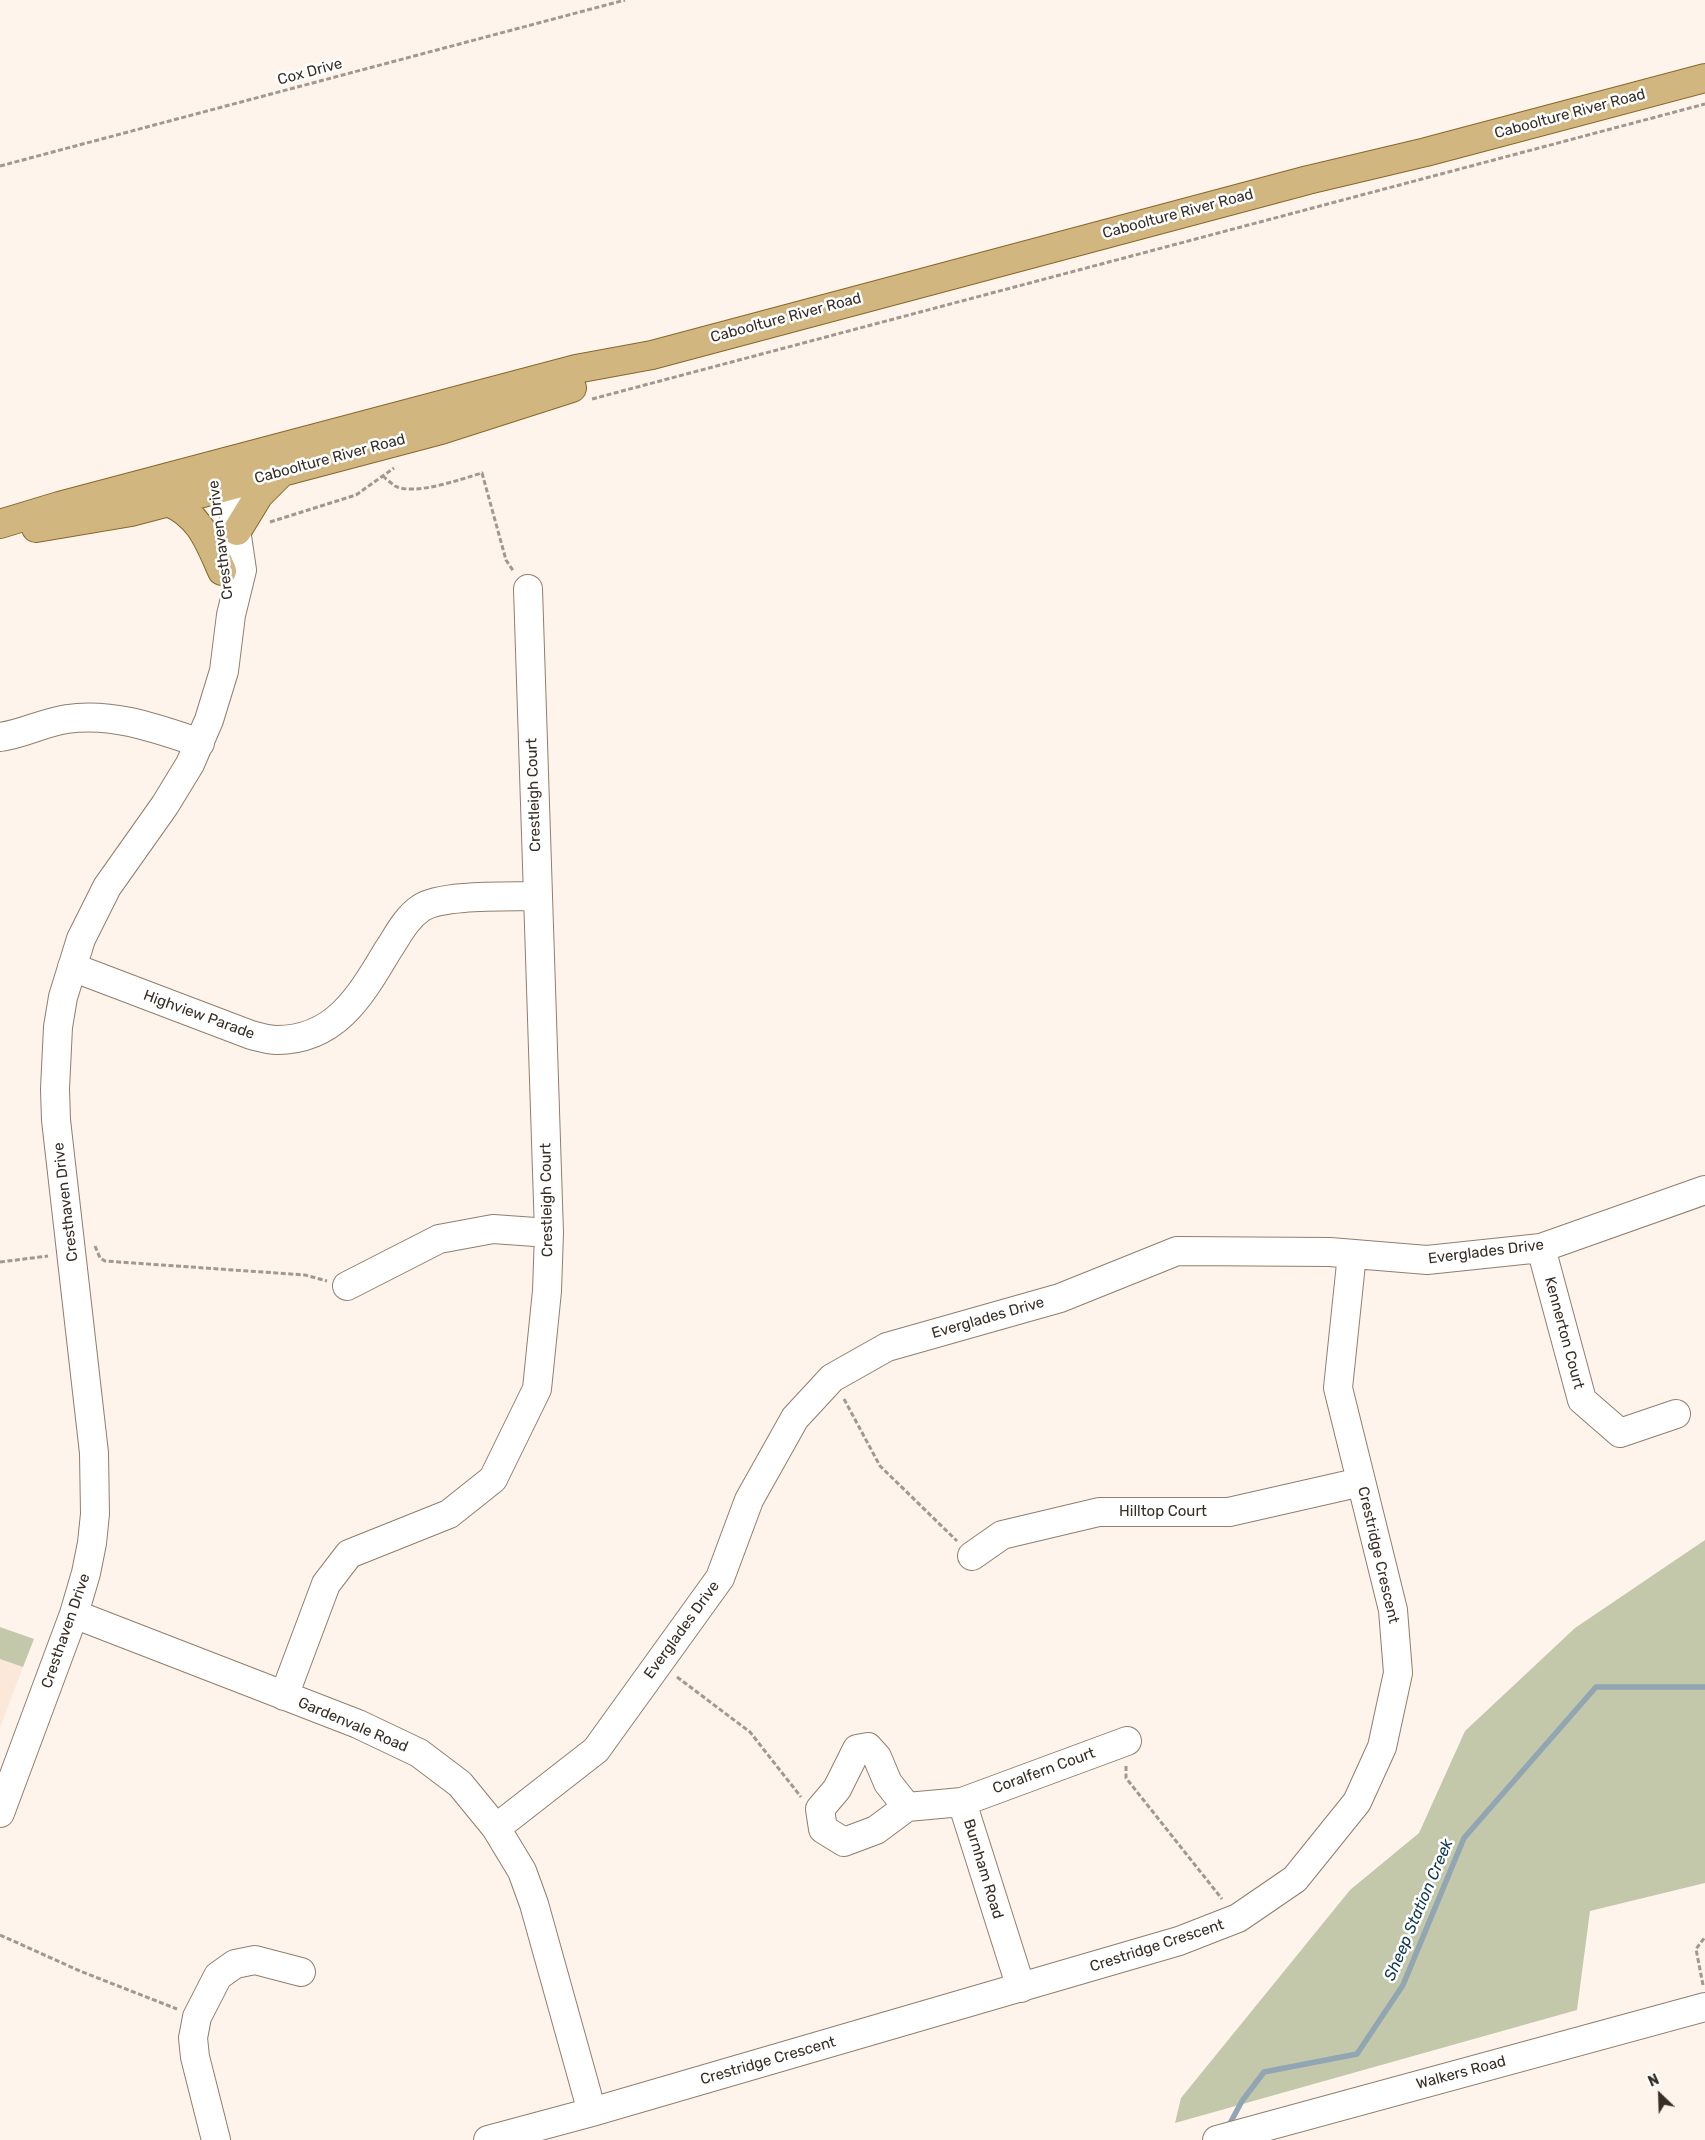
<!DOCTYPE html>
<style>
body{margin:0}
#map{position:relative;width:1705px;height:2140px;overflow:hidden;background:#fef4ec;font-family:Rubik,sans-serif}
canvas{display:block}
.north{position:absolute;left:1635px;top:2070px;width:50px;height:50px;-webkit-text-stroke:4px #fff;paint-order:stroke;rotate:336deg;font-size:14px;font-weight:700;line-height:20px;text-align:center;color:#372e27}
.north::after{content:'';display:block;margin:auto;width:18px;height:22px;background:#372e27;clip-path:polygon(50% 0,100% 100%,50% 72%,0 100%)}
</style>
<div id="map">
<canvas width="1705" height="2140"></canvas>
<div class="north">N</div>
</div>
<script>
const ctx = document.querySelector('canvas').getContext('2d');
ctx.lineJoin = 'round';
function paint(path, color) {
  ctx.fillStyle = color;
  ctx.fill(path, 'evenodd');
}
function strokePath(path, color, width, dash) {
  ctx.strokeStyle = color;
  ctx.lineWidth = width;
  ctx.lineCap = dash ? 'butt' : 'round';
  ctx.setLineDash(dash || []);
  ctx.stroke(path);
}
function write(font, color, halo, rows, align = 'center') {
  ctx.font = font + ' Rubik,sans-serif';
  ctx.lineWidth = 5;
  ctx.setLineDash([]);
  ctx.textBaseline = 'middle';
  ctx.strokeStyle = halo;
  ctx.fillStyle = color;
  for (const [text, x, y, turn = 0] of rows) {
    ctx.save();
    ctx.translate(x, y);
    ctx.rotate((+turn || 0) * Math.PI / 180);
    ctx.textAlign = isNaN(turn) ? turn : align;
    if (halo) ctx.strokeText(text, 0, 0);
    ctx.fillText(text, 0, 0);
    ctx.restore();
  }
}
paint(new Path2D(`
 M0 1659 23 1667 0 1728Z`), '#fbe8d9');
paint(new Path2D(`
 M1705 1540V1883L1590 1911 1577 2010 1175 2123 1181 2098 1350 1890 1419 1833 1465 1731 1575 1628Z
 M0 1627 34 1639 23 1667 0 1659Z`), '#c4c8aa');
strokePath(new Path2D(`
 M1228 2127 1242 2101 1264 2072 1357 2054 1403 1985 1464 1838 1596 1687H1705`), '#91a5b2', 5.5);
const minor = new Path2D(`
 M0 737C23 734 45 722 67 719 113 712 158 729 200 743
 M72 967 251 1035C259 1037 268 1040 277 1040 336 1040 361 995 388 950 398 935 406 918 421 908 442 894 510 897 537 896
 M1541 1248 1582 1400 1620 1433 1676 1414
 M347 1286 439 1239 493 1229 549 1233
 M972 1556 1002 1535 1099 1512H1229L1361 1482
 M74 1614 358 1724 419 1753 460 1784 496 1828 522 1871 534 1904 592 2112
 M284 1696 326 1584 349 1554 449 1514 493 1479 537 1389 547 1291 549 1233 528 589
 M962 1802 1127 1741
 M907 1807 888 1783 877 1757 868 1747 857 1749 837 1789 820 1809 823 1829 844 1842 876 1830 907 1807 962 1802 1021 1988
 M0 1813 74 1614 86 1573 92 1543 95 1514 94 1453 56 1120 55 1089 58 1027 63 997 81 939 107 887 165 805 190 764 209 720 224 671 231 615 242 570 226 462
 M496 1828 596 1750 720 1578 749 1500 795 1418 832 1378 887 1347 1060 1298 1177 1251 1330 1252 1427 1260 1541 1248 1705 1190
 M216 2140 195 2057 193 2038 197 2017 218 1976 235 1964 255 1960 301 1972
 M488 2140 592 2112 1179 1941 1238 1918 1295 1879 1357 1802 1382 1747 1398 1673 1393 1610 1338 1388 1352 1254
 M1217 2140 1705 2007`);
const major = new Path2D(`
 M168 502C200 515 209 542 222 571
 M0 524 59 506 576 369 652 355 1308 180 1426 152 1705 78
 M36 528 131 512 441 430 572 388
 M237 531 259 495 281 473`);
strokePath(minor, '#927d6b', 30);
strokePath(major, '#886728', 30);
strokePath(new Path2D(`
 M0 166 625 0
 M592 399 1705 104
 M383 476C386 479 391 483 395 486 415 496 461 479 482 473L506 560 514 572
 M270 522 356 495 394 468
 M95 1246 100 1258 105 1261 305 1275 327 1281
 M0 1262 48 1256
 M844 1399 880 1466 957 1541
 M677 1677 750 1732 801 1797
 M1126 1766V1778L1222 1899
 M0 1935 80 1971 177 2009
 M1703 1985 1696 1949 1705 1937`), '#a29891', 3, [5, 2.5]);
strokePath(minor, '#fff', 28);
strokePath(major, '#d1b67f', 28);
write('15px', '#372e27', '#fff', [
 ["Cox Drive",310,72,-15],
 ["Caboolture River Road",1570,114,-15],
 ["Caboolture River Road",1178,214,-15],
 ["Caboolture River Road",786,318,-15],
 ["Caboolture River Road",330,459,-15],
 ["Cresthaven Drive",221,540,-97],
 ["Crestleigh Court",534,795,-92],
 ["Highview Parade",199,1015,20],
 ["Crestleigh Court",547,1200,-91],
 ["Cresthaven Drive",66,1202,-97],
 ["Everglades Drive",1486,1252,-7],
 ["Everglades Drive",988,1318,-16],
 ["Kennerton Court",1564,1333,75],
 ["Hilltop Court",1163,1512],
 ["Crestridge Crescent",1378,1555,77],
 ["Everglades Drive",682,1630,-54],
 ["Cresthaven Drive",66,1631,-71],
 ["Gardenvale Road",353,1725,23],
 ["Coralfern Court",1044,1771,-20],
 ["Burnham Road",983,1869,73],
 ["Crestridge Crescent",1157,1946,-18],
 ["Crestridge Crescent",768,2061,-16],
 ["Walkers Road",1461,2073,-15]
]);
write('italic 16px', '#0f3850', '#fff', [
 ["Sheep Station Creek",1419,1910,-67]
]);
</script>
